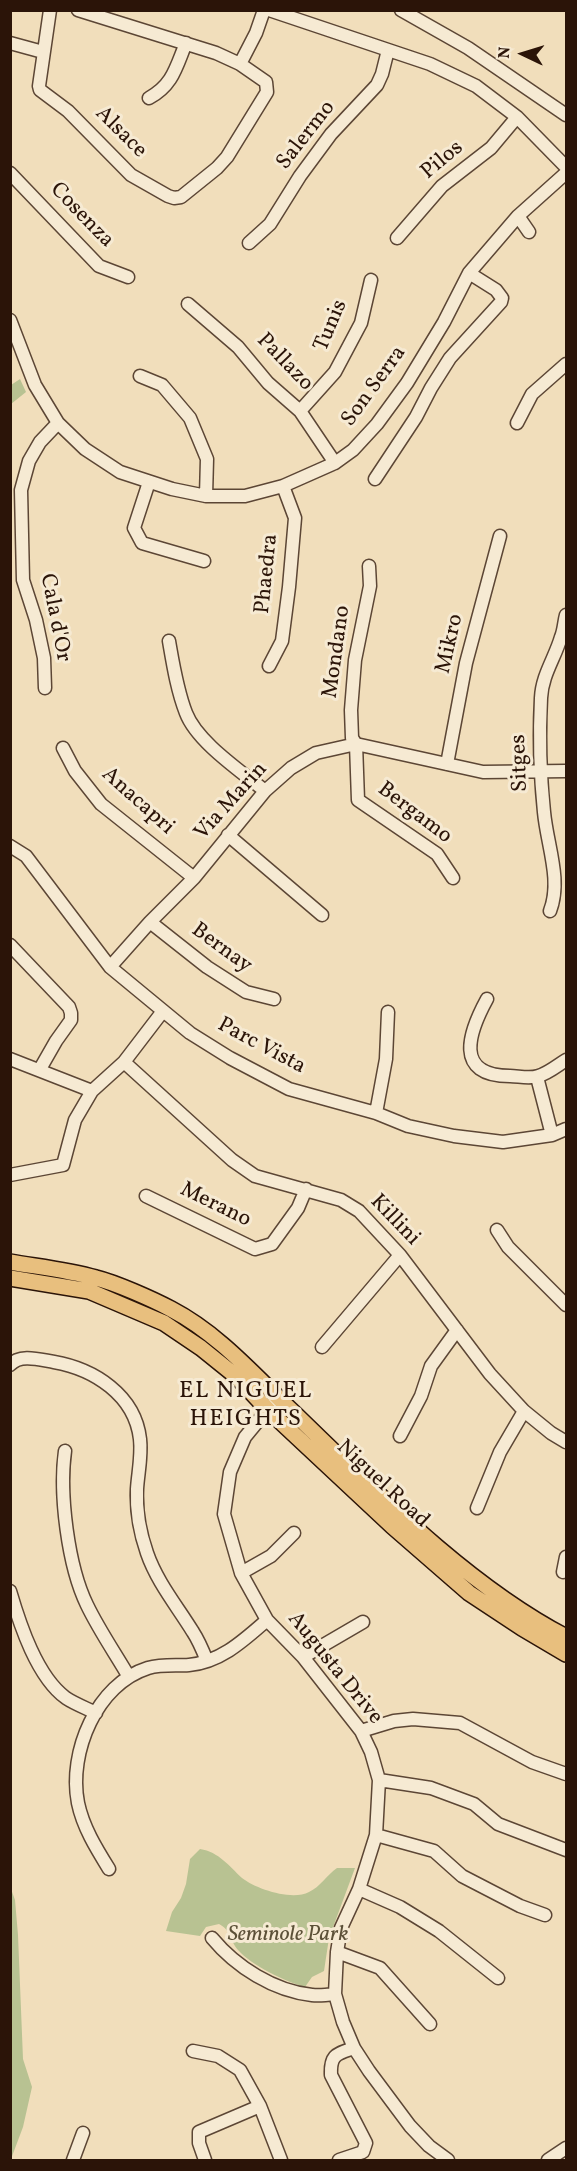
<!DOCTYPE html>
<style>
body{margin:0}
#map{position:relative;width:577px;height:2171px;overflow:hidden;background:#f1debb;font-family:Vollkorn,serif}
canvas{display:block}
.frame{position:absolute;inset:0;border:12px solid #2b1408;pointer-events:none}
.north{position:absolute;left:493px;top:24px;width:60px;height:60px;-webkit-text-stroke:4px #f6ead3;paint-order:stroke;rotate:274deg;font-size:16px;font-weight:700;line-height:24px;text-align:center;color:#2b1408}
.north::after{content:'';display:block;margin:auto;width:21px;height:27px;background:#2b1408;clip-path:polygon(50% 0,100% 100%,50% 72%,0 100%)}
</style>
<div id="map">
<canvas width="577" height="2171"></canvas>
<div class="frame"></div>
<div class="north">N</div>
</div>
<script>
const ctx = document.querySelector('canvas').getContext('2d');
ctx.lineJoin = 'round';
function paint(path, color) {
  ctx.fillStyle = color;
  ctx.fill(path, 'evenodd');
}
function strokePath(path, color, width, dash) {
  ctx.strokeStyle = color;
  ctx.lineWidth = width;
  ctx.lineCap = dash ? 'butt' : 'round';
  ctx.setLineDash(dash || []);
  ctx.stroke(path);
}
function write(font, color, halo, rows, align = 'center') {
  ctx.font = font + ' Vollkorn,serif';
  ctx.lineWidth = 6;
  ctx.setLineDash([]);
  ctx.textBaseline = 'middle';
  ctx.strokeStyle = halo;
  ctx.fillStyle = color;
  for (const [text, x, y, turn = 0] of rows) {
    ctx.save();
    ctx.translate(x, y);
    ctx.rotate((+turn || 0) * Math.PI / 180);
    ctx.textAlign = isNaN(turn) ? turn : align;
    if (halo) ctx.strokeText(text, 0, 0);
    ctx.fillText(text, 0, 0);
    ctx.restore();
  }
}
paint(new Path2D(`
 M20 379 26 392 11 404V385Z
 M200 1849C219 1852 229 1866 242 1878 256 1889 292 1901 309 1892 320 1887 327 1875 337 1868H355L329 1938 324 1971 312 1977 305 1987C286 1982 251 1965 238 1950 230 1941 231 1930 219 1924L206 1927 200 1936 166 1931 172 1912 181 1898 186 1884 190 1859Z
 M11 1889 15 1900 18 1935 23 2059 32 2087 23 2127 11 2159Z`), '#b8c292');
const minor = new Path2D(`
 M50 10 39 86 40 90 68 111 131 175 168 196 174 198 181 197 217 168 227 157 267 92 266 82 240 64 216 53 78 10
 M269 10 430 64 476 86 517 117 566 167
 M401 10 468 48 566 115
 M10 43 43 52
 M240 64 256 33 264 10
 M149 98C173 85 176 67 186 43
 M10 173 99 266 128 277
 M518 216 529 232
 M397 238 442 186 491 148 517 117
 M249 243 270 224 300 176 331 134 377 85 382 74 388 50
 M188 304 238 347 268 383 300 411 335 463
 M10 320 35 385 58 423 85 449 120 472 172 489 206 496H245L283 486 335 463 353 450 377 424 407 383 444 322 469 273 518 216 566 173
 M140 376 162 385 190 418 207 459 206 496
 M300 411 335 372 361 323 371 280
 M517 423 532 394 566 364
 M375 479 416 417 431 388 450 358 501 302 502 298 496 290 469 273
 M149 482 134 528 142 543 204 561
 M369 566 370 586 355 660 351 710 352 738 356 744 358 800 437 854 453 878
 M169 641C173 664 177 690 186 713 197 742 241 771 265 791
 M269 666 282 641 289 587 295 518 283 486
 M45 688 44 658 36 620 23 580 21 490 29 461 40 442 58 423
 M63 748 75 771 101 804 194 878
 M447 764 466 663 500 536
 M228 835 322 915
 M10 846 26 856 110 967 190 1033 230 1058 289 1089 376 1113 408 1126 454 1136 503 1142 552 1135 566 1129
 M550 911C562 880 547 845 544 812 540 774 539 736 541 698 542 675 555 658 561 637 564 630 564 622 566 615
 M150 922 207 967 246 992 274 999
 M10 945 69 1007 71 1013V1020L56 1041 40 1069
 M110 967 150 922 194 878 265 791 291 768 316 753 356 744 483 772 566 771
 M487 999C469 1032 453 1076 510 1076 518 1076 530 1079 538 1076 547 1074 558 1065 566 1060
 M10 1059 92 1091
 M124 1062 232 1160 255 1176 341 1200 359 1211 400 1255 490 1374 524 1411 551 1433 566 1442
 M537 1077 552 1135
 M376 1113 386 1059 388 1012
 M10 1175 63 1165 75 1120 92 1091 124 1062 163 1011
 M146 1196 255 1249 272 1244 298 1208 306 1189
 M497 1230 508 1247 566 1305
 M322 1347 400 1255
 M10 1365C20 1353 41 1360 54 1362 94 1369 135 1395 140 1439 142 1456 138 1473 137 1489 136 1510 140 1533 147 1553 157 1582 177 1606 193 1632 199 1641 203 1651 207 1661
 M273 1403 245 1437 230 1472 224 1514 241 1573 267 1620 303 1657 361 1731 371 1752 379 1780 376 1835 359 1889 341 1928 337 1952 335 1994 343 2022 354 2048 369 2071 410 2126 429 2146 448 2160
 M400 1436 421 1396 431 1366 457 1330
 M65 1451C59 1494 68 1566 87 1605 99 1630 115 1653 129 1677
 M477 1508 500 1452 524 1411
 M563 1572 566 1557
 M241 1573 271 1556 294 1533
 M10 1591C20 1625 37 1677 66 1698 75 1704 86 1708 96 1713
 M303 1657 363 1622
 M361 1731 394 1721 413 1719 460 1723 532 1762 566 1774
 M379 1780 431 1788 474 1804 498 1824 566 1850
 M376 1835 434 1851 462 1876 520 1906 545 1915
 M109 1869C96 1848 83 1827 78 1803 68 1752 97 1684 148 1668 162 1664 176 1666 189 1665 221 1662 244 1640 267 1620
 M359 1889 400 1907 439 1931 498 1978
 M212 1938C236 1967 274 1991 312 1995 319 1996 327 1995 335 1994
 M337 1952 380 1968 430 2024
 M193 2051 218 2056 240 2070 260 2106 281 2160
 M73 2160 83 2133
 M205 2160 199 2143V2132L260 2106
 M339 2160 363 2152 366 2143 331 2075C330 2054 337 2054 354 2048
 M548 2160 566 2148`);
const major = new Path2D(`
 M10 1262C39 1267 68 1270 96 1278 116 1283 152 1299 171 1309 219 1334 255 1376 293 1412 374 1490 466 1585 566 1637
 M10 1278 89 1291 164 1323 201 1348 237 1377 268 1410 392 1526 469 1593 522 1628 566 1654`);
strokePath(minor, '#5c4635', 15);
strokePath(major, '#2b1408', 18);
strokePath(minor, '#f6ead3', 12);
strokePath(major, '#e8bf7e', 15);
write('22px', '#2b1408', '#f6ead3', [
 ["Alsace",120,133,45],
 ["Salermo",307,136,-52],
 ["Pilos",443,161,-40],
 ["Cosenza",81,216,46],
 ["Tunis",332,326,-67],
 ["Pallazo",284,363,46],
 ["Son Serra",375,387,-54],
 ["Phaedra",268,574,-84],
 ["Cala d'Or",54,618,79],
 ["Mikro",451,644,-77],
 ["Mondano",338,652,-82],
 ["Sitges",521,763,-92],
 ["Anacapri",137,802,42],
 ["Via Marin",232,802,-48],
 ["Bergamo",414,814,37],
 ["Bernay",221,949,36],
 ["Parc Vista",261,1047,28],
 ["Merano",215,1206,26],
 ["Killini",394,1221,46],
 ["Niguel Road",382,1485,43],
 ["Augusta Drive",334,1669,51]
]);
write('italic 22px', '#5c5138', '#f6ead3', [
 ["Seminole Park",288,1936]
]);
ctx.letterSpacing = '1.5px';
write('24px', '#2b1408', '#f6ead3', [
 ["EL NIGUEL",246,1393],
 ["HEIGHTS",246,1421]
]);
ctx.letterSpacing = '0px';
</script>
